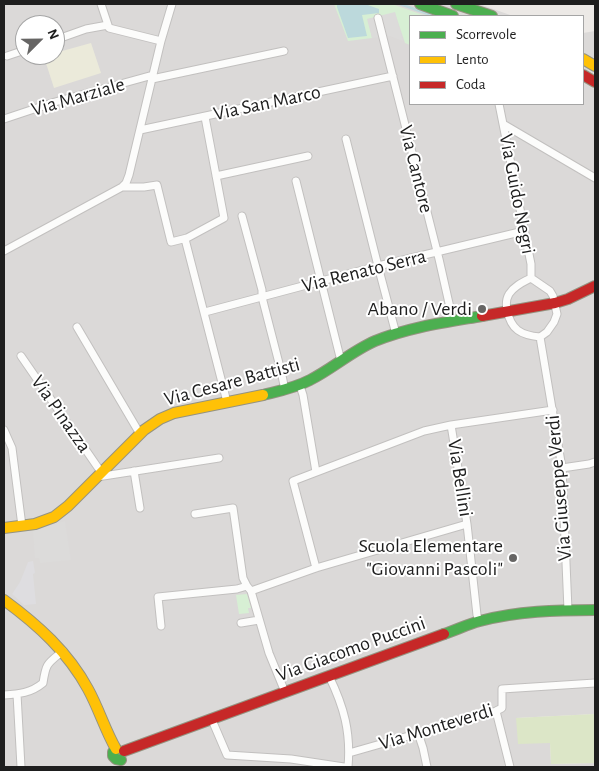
<!DOCTYPE html>
<style>
body{margin:0}
#map{position:relative;width:599px;height:771px;overflow:hidden;background:#ece9e6;font-family:"Alegreya Sans",sans-serif}
canvas{display:block}
.frame{position:absolute;inset:0;border:5px solid #1e1e1e;pointer-events:none}
.legend{position:absolute;left:409px;top:15px;width:175px;height:90px;box-sizing:border-box;background:#fff;border:1px solid #a5a5a5;margin:0;padding:6px 9px;list-style:none;font-size:15px;color:#1e1e1e}
.legend li{display:flex;align-items:center;gap:10px;height:25px}
.legend b{width:25px;border:1px solid #a5a5a5}
.north{position:absolute;left:15px;top:15px;width:50px;height:50px;box-sizing:border-box;background:#fff;border:1px solid #a5a5a5;border-radius:50%;rotate:67deg;font-size:14px;font-weight:700;line-height:20px;text-align:center;color:#1e1e1e}
.north::after{content:'';display:block;margin:auto;width:18px;height:22px;background:#666564;clip-path:polygon(50% 0,100% 100%,50% 72%,0 100%)}
</style>
<div id="map">
<canvas width="599" height="771"></canvas>
<div class="frame"></div>
<ul class="legend">
<li><b style="height:6px;background:#4caf50"></b>Scorrevole</li>
<li><b style="height:6px;background:#ffc107"></b>Lento</li>
<li><b style="height:6px;background:#c62828"></b>Coda</li>
</ul>
<div class="north">N</div>
</div>
<script>
const ctx = document.querySelector('canvas').getContext('2d');
ctx.lineJoin = 'round';
function paint(path, color) {
  ctx.fillStyle = color;
  ctx.fill(path, 'evenodd');
}
function strokePath(path, color, width, dash) {
  ctx.strokeStyle = color;
  ctx.lineWidth = width;
  ctx.lineCap = dash ? 'butt' : 'round';
  ctx.setLineDash(dash || []);
  ctx.stroke(path);
}
function write(font, color, halo, rows, align = 'center') {
  ctx.font = font + ' "Alegreya Sans",sans-serif';
  ctx.lineWidth = 4;
  ctx.setLineDash([]);
  ctx.textBaseline = 'middle';
  ctx.strokeStyle = halo;
  ctx.fillStyle = color;
  for (const [text, x, y, turn = 0] of rows) {
    ctx.save();
    ctx.translate(x, y);
    ctx.rotate((+turn || 0) * Math.PI / 180);
    ctx.textAlign = isNaN(turn) ? turn : align;
    if (halo) ctx.strokeText(text, 0, 0);
    ctx.fillText(text, 0, 0);
    ctx.restore();
  }
}
paint(new Path2D(`
 M4 4H479L513 16H410V104H583V33L595 31V714L516 718 550 743 551 764 595 763V767H4ZM25 25H55V55H25Z`), '#dbd9d8');
paint(new Path2D(`
 M91 43 101 73 54 88 44 57 55 55V53Z`), '#ebeada');
paint(new Path2D(`
 M595 714V763L551 764 550 743 518 744 516 718Z`), '#dce6c7');
paint(new Path2D(`
 M334 4H392L426 16H410V45L405 43 395 13 368 19 372 38 348 41Z
 M247 594 251 608H248L249 613 239 614 236 595Z`), '#d7efd4');
paint(new Path2D(`
 M395 12 403 41 390 36 372 38 367 19Z
 M65 521 71 560 40 563 39 558H35L33 531Z`), '#dcdbda');
paint(new Path2D(`
 M33 561 35 573 33 574 36 604 24 605 12 594 20 582 28 562Z`), '#dedde0');
paint(new Path2D(`
 M337 4H365L379 9V13L362 15 367 36 348 38 337 7Z`), '#bcd9dc');
strokePath(new Path2D(`
 M400 4 434 16`), '#bcd9dc', 2.5);
const street = new Path2D(`
 M101 4 109 28 161 41
 M378 18 439 259 453 321
 M55 40 86 29 108 25
 M7 56 25 50
 M152 79 284 51
 M499 104 503 124
 M4 119 55 102 153 75
 M140 130 393 76
 M346 139 378 266 396 334
 M216 176 308 156
 M296 181 341 361
 M122 187H144L157 185 171 242 187 238 224 218 205 117
 M242 216 262 290V297L281 371 285 390
 M185 239 227 402
 M4 251 122 187 126 183 129 175 161 41 172 4
 M531 278V264L503 124 595 178
 M531 278 550 291 553 296 557 314 554 322 547 332 540 337C521 335 511 330 507 310 506 305 506 299 509 294 514 286 523 282 531 278Z
 M205 312 378 266 524 231
 M77 327 140 434
 M540 337 562 468 568 610
 M21 356 101 472
 M300 386 303 395 316 472
 M451 425 467 524 477 615 479 621
 M4 430 12 448 22 526
 M562 468 589 464 595 462
 M134 471 140 508
 M97 477 219 458
 M195 514 233 508 243 578 247 586 251 591 269 653 285 692
 M316 568 293 481 424 431 451 425 553 410
 M251 591 316 568 467 524
 M241 623 259 620
 M161 626 158 597 237 589 247 586
 M329 676C344 707 351 732 348 767
 M17 694 21 767
 M4 695C19 694 31 693 43 683 46 663 47 664 63 651
 M496 711 510 767
 M212 720 227 755 291 759 344 767
 M418 733 423 748 427 767
 M349 753 496 711 502 708V689L595 683`);
const fast = new Path2D(`
 M420 4 453 16
 M456 4 492 16
 M263 395C279 391 295 388 310 380 332 369 352 351 375 341 409 327 447 322 482 316
 M444 634C456 630 468 624 480 621 517 611 557 610 595 610
 M116 749 113 752V756L116 759 121 760`);
const slow = new Path2D(`
 M583 59 595 66
 M4 528 35 524 54 517 68 506 144 430 160 419 174 413 263 395
 M4 600C38 625 68 652 88 689 99 709 105 730 116 749`);
const jam = new Path2D(`
 M583 75 595 82
 M482 316 555 303 568 299 595 286
 M124 751 444 634`);
strokePath(street, '#c2c0bf', 9);
strokePath(fast, '#959380', 12);
strokePath(slow, '#959380', 12);
strokePath(jam, '#959380', 12);
strokePath(street, '#fcfcfb', 7);
strokePath(fast, '#4caf50', 10);
strokePath(slow, '#ffc107', 10);
strokePath(jam, '#c62828', 10);
for (const [x, y, r, color] of [
 [482,309,5,"#666564"],
 [513,558,5,"#666564"]
]) {
  const dot = new Path2D();
  dot.arc(x, y, r, 0, 2 * Math.PI);
  ctx.fillStyle = color;
  ctx.fill(dot);
  strokePath(dot, '#fff', 2);
}
write('20px', '#1e1e1e', '#fff', [
 ["Via Marziale",78,97,-16],
 ["Via San Marco",267,103,-12],
 ["Via Cantore",416,169,76],
 ["Via Guido Negri",517,194,79],
 ["Via Renato Serra",364,271,-14],
 ["Via Cesare Battisti",232,382,-15],
 ["Via Pinazza",61,414,55],
 ["Via Bellini",460,478,81],
 ["Via Giuseppe Verdi",559,488,-95],
 ["Via Giacomo Puccini",351,649,-20],
 ["Via Monteverdi",436,727,-17]
]);
write('20px', '#1e1e1e', '#fff', [
 ["Abano / Verdi",472,309],
 ["Scuola Elementare",503,546],
 ["\"Giovanni Pascoli\"",503,569]
], 'right');
</script>
